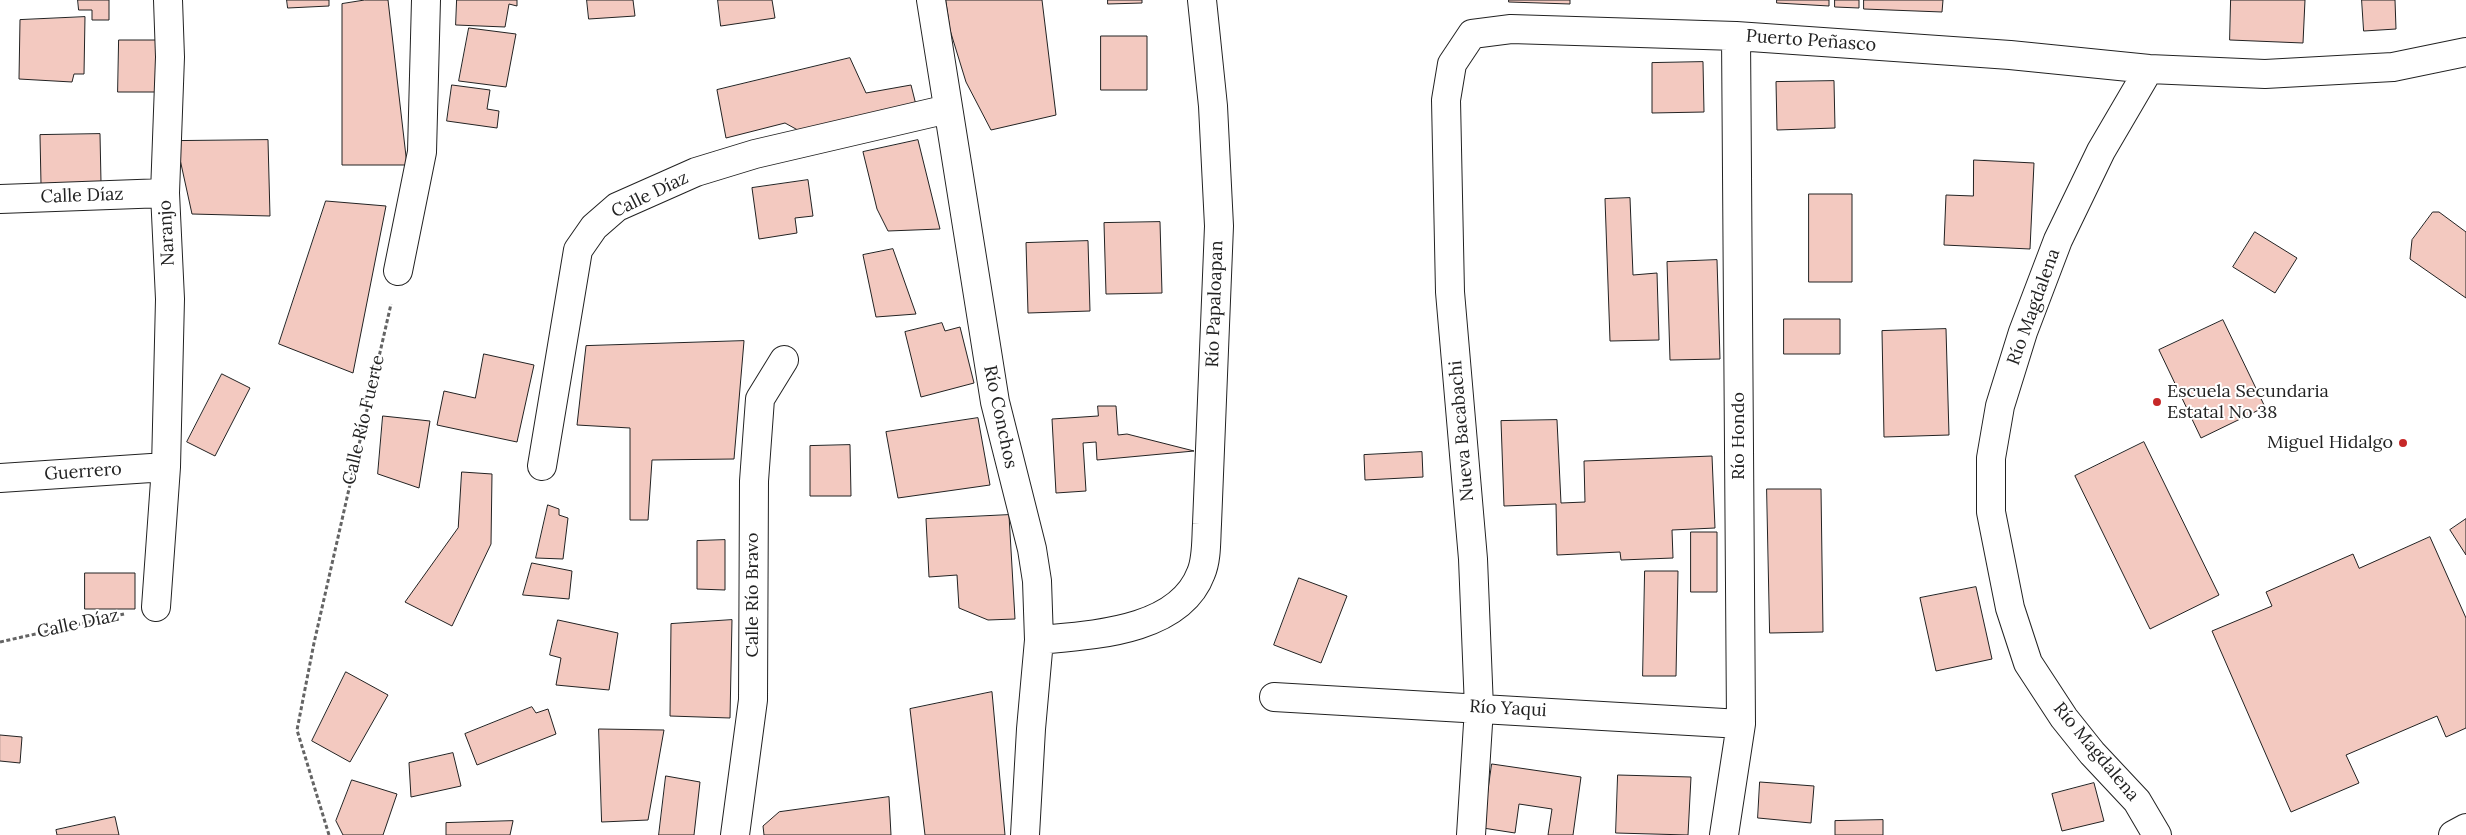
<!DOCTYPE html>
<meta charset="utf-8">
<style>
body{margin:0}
canvas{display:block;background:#fff}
</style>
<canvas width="2466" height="835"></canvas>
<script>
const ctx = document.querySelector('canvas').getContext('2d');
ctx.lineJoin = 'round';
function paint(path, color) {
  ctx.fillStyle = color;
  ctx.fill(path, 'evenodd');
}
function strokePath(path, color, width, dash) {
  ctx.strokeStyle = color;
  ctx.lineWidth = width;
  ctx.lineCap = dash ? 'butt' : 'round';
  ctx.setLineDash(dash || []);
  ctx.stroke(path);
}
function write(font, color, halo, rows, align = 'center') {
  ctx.font = font + ' Lora,serif';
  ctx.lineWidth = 4;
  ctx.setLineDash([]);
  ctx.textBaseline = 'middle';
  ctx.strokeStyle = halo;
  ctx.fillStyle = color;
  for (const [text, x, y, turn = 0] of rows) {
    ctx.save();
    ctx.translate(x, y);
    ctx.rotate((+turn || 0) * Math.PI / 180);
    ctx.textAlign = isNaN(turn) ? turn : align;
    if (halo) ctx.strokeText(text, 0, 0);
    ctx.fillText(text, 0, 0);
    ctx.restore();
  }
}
const building = new Path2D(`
 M78 0H109V20H92V10H79Z
 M287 0H329V6L288 8Z
 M365 0H388L407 165H342V4Z
 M457 0H517V6L509 4 505 27 456 25Z
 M587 0H633L635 16 589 19Z
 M718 0H772L775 18 721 26Z
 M946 0H1042L1056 115 991 130 966 82 950 30Z
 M1108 0H1142V3L1108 4Z
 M1509 0H1570V4L1509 2Z
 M1777 0H1829V6L1777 3Z
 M1835 0H1859V8L1835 7Z
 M1864 0H1943L1942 12 1864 9Z
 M2231 0H2305L2303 43 2230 40Z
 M2362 0H2395L2396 29 2364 31Z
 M85 17 84 74H74L72 82 19 79 20 20Z
 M469 28 516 34 506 87 459 81Z
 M1101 36H1147V90H1101Z
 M119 40H162L161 92H118Z
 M850 58 866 93 911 85 916 105 805 134 785 123 726 138 717 90Z
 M1703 62 1704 112 1652 113V63Z
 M1834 81 1835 128 1777 130 1776 82Z
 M452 85 490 90 487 109 499 111 497 128 447 121Z
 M100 134 101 182 41 184 40 135Z
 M268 140 270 216 192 214 176 141Z
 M918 140 940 229 888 231 877 209 863 152Z
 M1974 160 2034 163 2030 249 1944 245 1946 195 1973 196Z
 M808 180 813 216 795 218 797 233 759 239 752 188Z
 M1809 194H1852V282H1809Z
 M1630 198 1633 275 1657 273 1659 340 1610 341 1605 199Z
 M326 201 386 206 353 373 279 344Z
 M2433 212H2439L2466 232V298L2410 259 2412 240Z
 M1160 222 1162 293 1106 294 1104 223Z
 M2255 232 2297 258 2275 293 2233 267Z
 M1088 241 1090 311 1028 313 1026 243Z
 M893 249 916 314 876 317 863 255Z
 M1717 260 1720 359 1670 360 1667 262Z
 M1784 319H1840V354H1784Z
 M2223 320 2265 407 2201 438 2159 350Z
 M942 323 945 331 960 327 974 383 921 397 905 332Z
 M1946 329 1949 435 1884 437 1882 331Z
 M744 341 734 459 652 460 648 520H630V428L577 425 586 346Z
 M484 354 534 365 517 442 437 425 444 391 475 398Z
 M222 374 250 388 215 456 187 442Z
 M1098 406H1116L1118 435 1127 434 1194 451 1097 460 1096 442 1083 443 1086 491 1056 493 1052 419 1098 416Z
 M383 416 430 421 419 488 378 474Z
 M978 418 990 485 898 498 886 432Z
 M1557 420 1561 503 1585 502 1584 461 1712 456 1715 528 1672 530 1673 558 1621 560 1620 552 1557 555 1556 504 1504 506 1501 421Z
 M2144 442 2219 595 2150 629 2075 476Z
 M850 445 851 496H810V446Z
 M1422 452 1423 477 1365 480 1364 455Z
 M462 472 492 474 491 544 452 626 405 602 458 528Z
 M1767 489H1821L1823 632 1770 633Z
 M548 505 559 509V515L568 518 563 559 536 558Z
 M1009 515 1015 619 988 620 959 608 957 575 929 577 926 519Z
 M2466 519V555L2450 530Z
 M1691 532H1717V592H1691Z
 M2430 537 2466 618V728L2446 737 2437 716 2346 755 2359 783 2291 812 2212 631 2272 606 2266 592 2353 554 2359 568Z
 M725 540V590L697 589V541Z
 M532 563 572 571 569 599 523 595Z
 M1645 571H1678L1676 676H1643Z
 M85 573H135V609H85Z
 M1299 578 1347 596 1321 663 1274 645Z
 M1976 587 1992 659 1936 671 1920 598Z
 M558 620 618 633 609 690 556 685 561 658 550 655Z
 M732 620 730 718 670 716 671 624Z
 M346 672 388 695 350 762 312 741Z
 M992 692 1005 835H925L910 709Z
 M532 707 536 713 548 709 556 734 477 765 465 734Z
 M599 729 664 730 648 820 602 822Z
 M0 735 22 737 20 763 0 761Z
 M453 753 461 786 411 797 409 763Z
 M1492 764 1581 777 1573 835H1548L1552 809 1519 804 1515 833 1483 828Z
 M1618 775 1691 777 1688 835 1616 833Z
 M666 776 700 782 694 835H659Z
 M352 780 397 794 383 835H343L336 821Z
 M1760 782 1814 786 1811 823 1758 818Z
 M2094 783 2104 821 2062 831 2052 794Z
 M889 797 891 835H764L763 826 779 812Z
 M115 817 119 835H57L56 830Z
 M1883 820V835H1835V821Z
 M513 821 510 835H446V823Z`);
paint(building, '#f3c9c0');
strokePath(building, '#222', 1);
const minor = new Path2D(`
 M931 0 995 402 1032 549 1037 581 1039 640 1031 729 1025 835
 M2149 69 2101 151 2058 240 2023 332 2000 406 1991 458V512L2010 608 2028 663 2064 718 2092 753 2137 801 2157 835
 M0 199 165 193
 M398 271 422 152 426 0
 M542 466 578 250 594 227 617 207 696 172 755 154 948 109
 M0 478 166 467
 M156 607 166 467 170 299 165 193 170 57 168 0
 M1039 640C1091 635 1179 632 1201 573 1207 559 1206 540 1207 524L1219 226 1213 106 1202 0
 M1274 697 1741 724
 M735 835 753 700 754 481 760 399 784 360
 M1471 835 1479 708 1473 559 1450 292 1446 100 1452 64 1472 34 1511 29 1736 36 2010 55 2149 69 2265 74 2393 67 2466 52
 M1724 835 1741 724 1736 36
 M2453 835 2466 828`);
strokePath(minor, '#222', 30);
strokePath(new Path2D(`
 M0 642 124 614
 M329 835 297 730 314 643 391 304`), '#646464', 3, [4, 2.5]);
strokePath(minor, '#fff', 28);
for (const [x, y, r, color] of [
 [2157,402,5,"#c62828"],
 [2403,443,5,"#c62828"]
]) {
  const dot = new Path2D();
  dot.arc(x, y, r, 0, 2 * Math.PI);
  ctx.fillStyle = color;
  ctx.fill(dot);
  strokePath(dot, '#fff', 2);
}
write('18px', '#222', '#fff', [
 ["Puerto Peñasco",1811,41,4],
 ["Calle Díaz",650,195,-26],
 ["Calle Díaz",82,196,-2],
 ["Naranjo",167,233,-93],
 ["Río Papaloapan",1215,304,-88],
 ["Río Magdalena",2034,307,-70],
 ["Río Conchos",1000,417,78],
 ["Calle Río Fuerte",364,420,-77],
 ["Nueva Bacabachi",1462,431,-95],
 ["Río Hondo",1739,436,-90],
 ["Guerrero",83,472,-4],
 ["Calle Río Bravo",753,595,-90],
 ["Calle Díaz",78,624,-12],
 ["Río Yaqui",1508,709,3],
 ["Río Magdalena",2096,752,50]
]);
write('18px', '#222', '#fff', [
 ["Escuela Secundaria",2167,392],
 ["Estatal No 38",2167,413],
 ["Miguel Hidalgo",2393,443,"right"]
], 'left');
</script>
